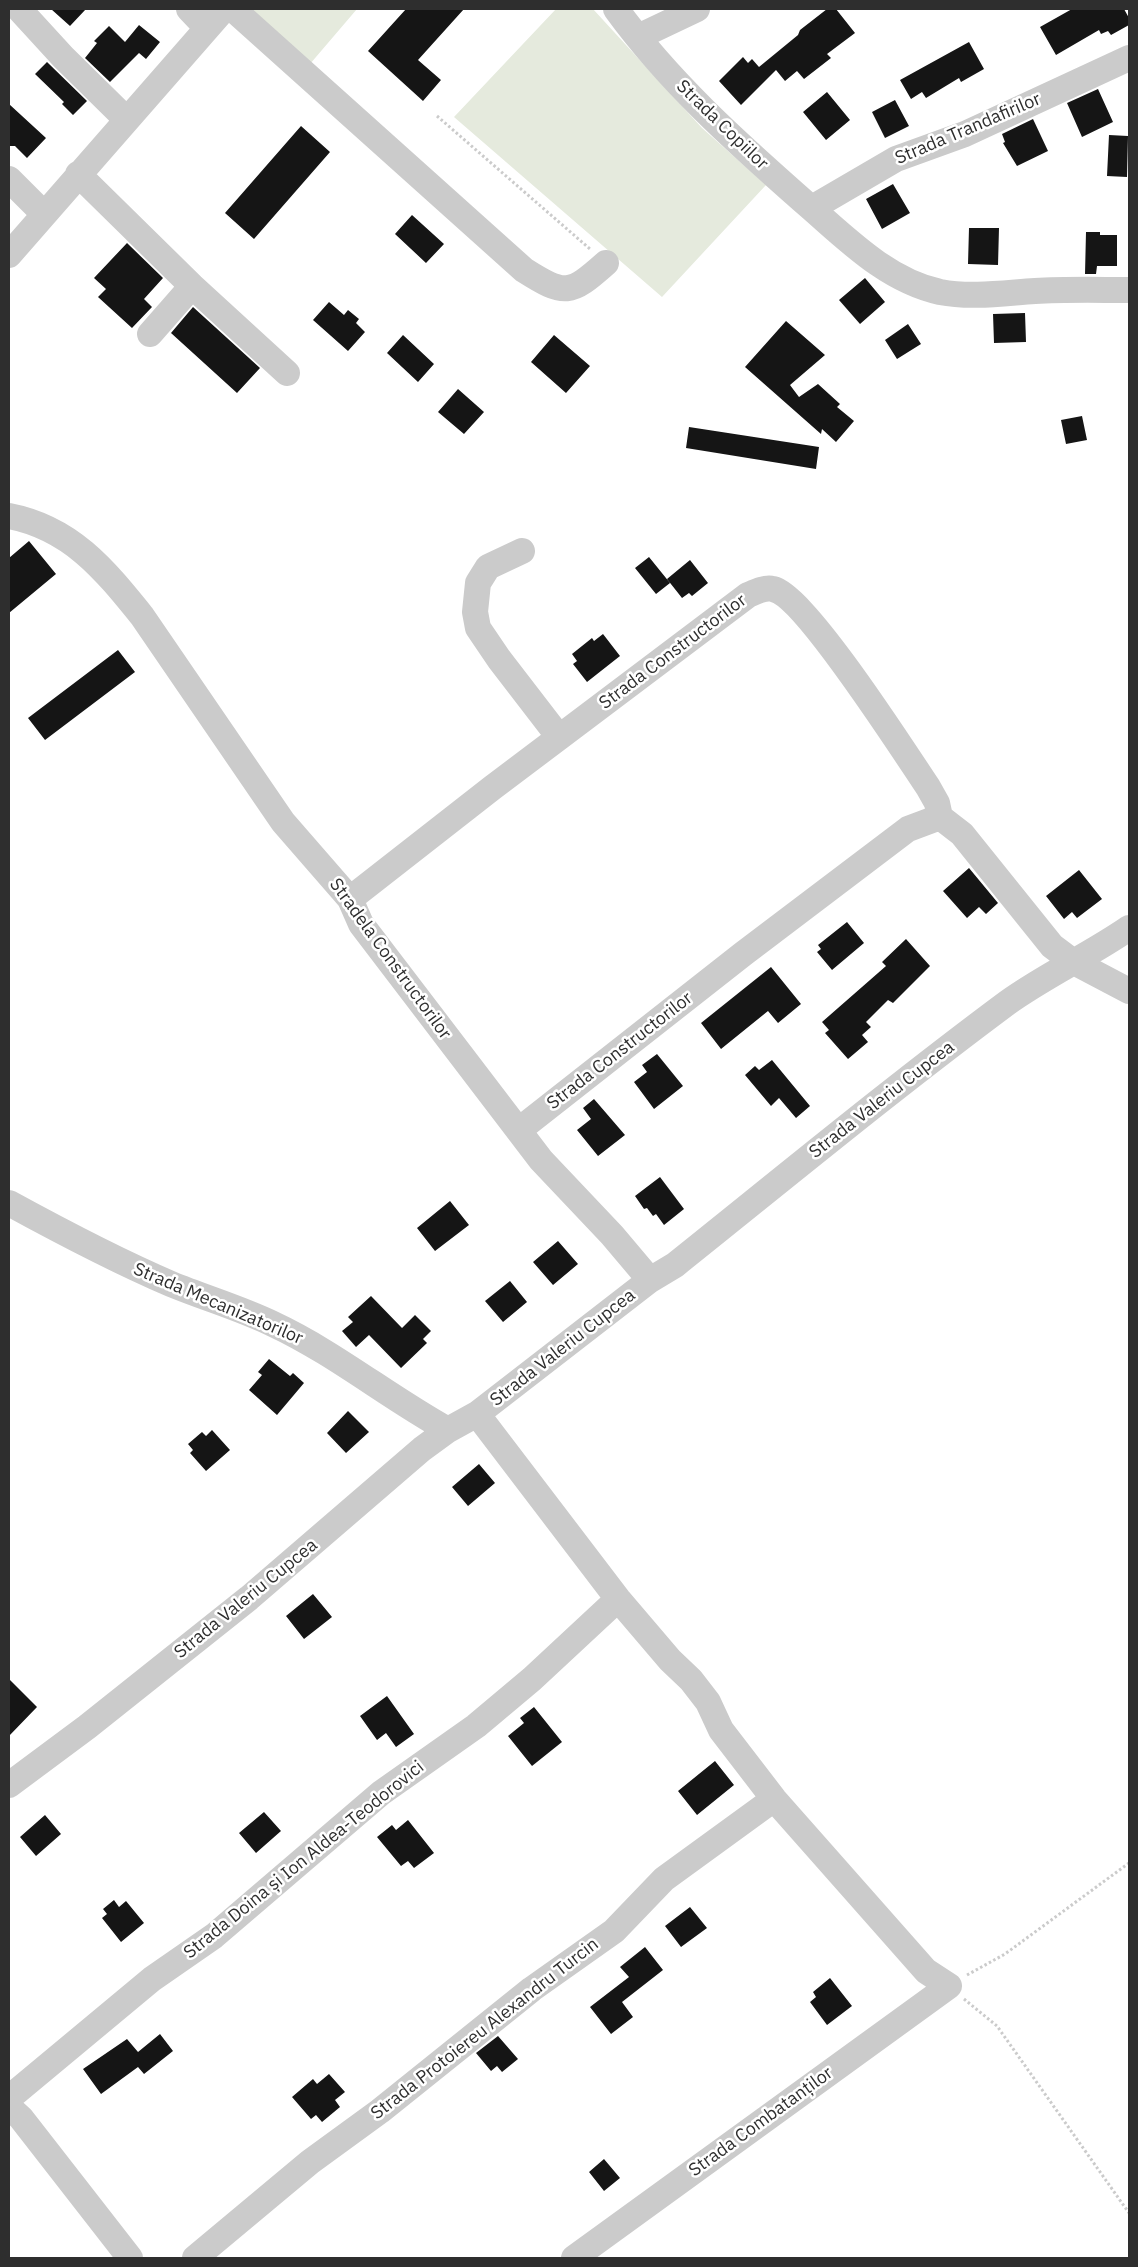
<!DOCTYPE html>
<meta charset="utf-8">
<style>
body{margin:0}
#map{position:relative;width:1138px;height:2267px;overflow:hidden;background:#fff;font-family:"IBM Plex Sans",sans-serif}
canvas{display:block}
.frame{position:absolute;inset:0;border:10px solid #2e2e2e;pointer-events:none}
</style>
<div id="map">
<canvas width="1138" height="2267"></canvas>
<div class="frame"></div>
</div>
<script>
const ctx = document.querySelector('canvas').getContext('2d');
ctx.lineJoin = 'round';
function paint(path, color) {
  ctx.fillStyle = color;
  ctx.fill(path, 'evenodd');
}
function strokePath(path, color, width, dash) {
  ctx.strokeStyle = color;
  ctx.lineWidth = width;
  ctx.lineCap = dash ? 'butt' : 'round';
  ctx.setLineDash(dash || []);
  ctx.stroke(path);
}
function write(font, color, halo, rows, align = 'center') {
  ctx.font = font + ' "IBM Plex Sans",sans-serif';
  ctx.lineWidth = 5;
  ctx.setLineDash([]);
  ctx.textBaseline = 'middle';
  ctx.strokeStyle = halo;
  ctx.fillStyle = color;
  for (const [text, x, y, turn = 0] of rows) {
    ctx.save();
    ctx.translate(x, y);
    ctx.rotate((+turn || 0) * Math.PI / 180);
    ctx.textAlign = isNaN(turn) ? turn : align;
    if (halo) ctx.strokeText(text, 0, 0);
    ctx.fillText(text, 0, 0);
    ctx.restore();
  }
}
paint(new Path2D(`
 M254 9H357L310 64 251 12Z
 M556 9H593L702 128 766 185 662 297 454 117Z`), '#e5eadd');
paint(new Path2D(`
 M51 9H86L70 26Z
 M406 9H464L418 60 441 80 423 101 368 51Z
 M827 9H836L855 33 827 54 831 58 804 79 797 71 785 81 776 70 741 105 719 81 743 57 748 63 752 59 759 67 798 35 800 30Z
 M1072 9H1124L1129 18V25L1111 35 1108 31 1101 34 1099 30 1056 55 1040 27Z
 M139 25 160 42 146 59 139 53 110 82 85 58 97 43 94 41 109 26 125 42Z
 M969 42 984 69 961 82 959 78 926 98 922 92 911 99 900 80Z
 M47 62 87 101 73 115 62 104 64 102 35 74Z
 M1098 89 1113 122 1082 137 1067 103Z
 M827 92 850 120 826 140 803 112Z
 M895 100 909 126 885 138 872 112Z
 M9 104 46 138 27 158 15 146H9Z
 M1033 119 1048 151 1017 166 1003 143 1005 142 1002 134Z
 M301 126 330 152 254 239 225 213Z
 M1109 135 1128 136 1127 177 1107 176Z
 M893 184 910 213 882 229 866 199Z
 M412 215 444 244 426 263 395 234Z
 M969 228H999L998 265 968 264Z
 M1086 232H1100V235H1117V266H1097L1096 274H1085Z
 M127 243 163 278 144 299 152 307 132 328 98 297 106 289 94 278Z
 M865 278 885 302 860 324 839 300Z
 M329 302 344 315 348 310 359 319 356 323 365 332 348 351 313 320Z
 M193 307 260 368 237 393 171 333Z
 M1025 313 1026 342 994 343 993 314Z
 M786 321 825 355 790 385 799 397 818 384 840 404 837 407 854 421 836 442 822 429 821 434 745 367Z
 M908 324 921 344 897 359 885 340Z
 M403 335 434 364 418 382 387 353Z
 M554 335 590 366 566 393 531 362Z
 M458 389 484 412 464 434 438 412Z
 M1082 416 1087 440 1066 444 1061 420Z
 M689 427 819 447 816 469 686 448Z
 M29 541 56 574 9 613V558Z
 M649 557 670 583 656 594 635 568Z
 M690 560 708 583 692 596 689 593 682 598 667 579Z
 M603 634 620 656 587 682 573 664 577 661 572 654 592 638 594 641Z
 M118 650 135 672 45 740 28 718Z
 M969 868 998 903 986 914 979 907 967 918 943 891Z
 M1079 870 1102 899 1077 918 1072 912 1064 919 1046 896Z
 M847 922 864 943 832 970 817 952 821 949 818 945Z
 M906 939 930 966 893 1003 888 1000 866 1022 871 1027 862 1035 868 1042 848 1059 825 1033 829 1030 822 1022 886 966 882 962Z
 M771 967 801 1004 778 1023 768 1011 721 1049 701 1023Z
 M657 1054 683 1086 654 1109 634 1082 647 1072 642 1065Z
 M772 1060 810 1106 796 1118 779 1098 771 1106 745 1075 755 1066 759 1070Z
 M594 1099 625 1135 598 1156 577 1130 591 1119 583 1108Z
 M660 1177 684 1209 664 1225 656 1214 653 1216 647 1208 644 1209 635 1196Z
 M450 1201 469 1225 435 1251 417 1228Z
 M558 1241 578 1264 553 1285 533 1262Z
 M510 1281 527 1302 503 1322 485 1301Z
 M371 1296 402 1328 415 1315 431 1331 423 1339 427 1343 401 1368 369 1335 356 1347 342 1331 353 1322 348 1317Z
 M269 1359 290 1376 293 1373 304 1383 277 1415 249 1390 262 1375 258 1372Z
 M348 1411 369 1432 346 1453 327 1433Z
 M212 1430 230 1450 206 1471 190 1453 193 1450 188 1444 202 1432 206 1436Z
 M479 1464 495 1483 468 1506 452 1487Z
 M313 1594 332 1617 304 1639 286 1616Z
 M9 1679 37 1707 9 1736Z
 M387 1696 414 1734 396 1747 386 1733 377 1740 360 1716Z
 M534 1707 562 1742 532 1766 508 1736 524 1723 520 1718Z
 M715 1761 734 1785 697 1815 678 1791Z
 M264 1812 281 1831 256 1853 239 1833Z
 M45 1815 61 1834 36 1856 20 1837Z
 M408 1820 434 1853 414 1868 408 1861 401 1866 377 1837 392 1825 396 1830Z
 M114 1900 119 1907 126 1901 144 1923 121 1942 102 1918 107 1914 103 1909Z
 M690 1907 707 1928 681 1947 665 1926Z
 M645 1947 663 1970 622 2002 633 2017 611 2034 590 2007 629 1977 620 1967Z
 M830 1978 852 2006 827 2025 810 2002 816 1997 813 1992Z
 M160 2034 173 2051 144 2074 138 2067 101 2094 83 2069 127 2039 138 2052Z
 M498 2036 518 2059 502 2072 497 2066 491 2071 476 2053Z
 M329 2074 345 2092 335 2100 340 2107 322 2122 316 2115 311 2119 292 2097 313 2079 317 2084Z
 M604 2159 620 2178 604 2191 589 2172Z`), '#151515');
strokePath(new Path2D(`
 M437 116 590 249
 M967 1975 1005 1954 1129 1863
 M964 1999 997 2026 1129 2213`), '#cbcbcb', 3, [2.5, 2.5]);
strokePath(new Path2D(`
 M19 9 63 57 127 120
 M189 9 207 28
 M233 9 524 270C565 296 570 295 606 263
 M616 9C669 82 736 142 803 201 844 236 885 280 940 292 971 298 1004 293 1035 291 1066 289 1098 290 1129 290
 M638 37 697 9
 M78 174 192 286 287 373
 M9 179 44 214
 M812 208 896 159 965 134 1129 58
 M9 255 224 9
 M150 334 192 286
 M9 516C71 528 104 569 142 616L283 822 350 899 361 924 541 1160 612 1235 650 1280
 M522 551 488 567 478 583 475 612 478 628 499 659 559 737
 M350 899 492 788 748 595C755 592 765 587 773 589 805 596 905 753 928 787L937 803 940 817 962 834 1052 946 1072 961 1129 991
 M519 1130 743 954 908 829 940 817
 M9 1203C62 1232 115 1260 171 1284 205 1298 240 1308 273 1324 335 1353 388 1397 448 1430
 M477 1414 618 1599 670 1660 691 1680 708 1702 721 1730 774 1799 926 1971 949 1986 574 2258
 M9 1785 87 1727 249 1598 422 1449 448 1430 477 1414 650 1280 675 1265C785 1177 894 1087 1007 1003 1046 975 1090 955 1129 928
 M9 2098 152 1979 214 1936 381 1793 476 1726 532 1679 618 1599
 M9 2107 21 2118 130 2258
 M195 2258 310 2162 380 2111 532 1989 614 1931 664 1879 774 1799`), '#cbcbcb', 26);
write('18px', '#2e2e2e', '#fff', [
 ["Strada Copiilor",722,125,44],
 ["Strada Trandafirilor",968,129,-23],
 ["Strada Constructorilor",673,652,-37],
 ["Stradela Constructorilor",390,959,54],
 ["Strada Constructorilor",620,1051,-38],
 ["Strada Valeriu Cupcea",882,1100,-38],
 ["Strada Mecanizatorilor",218,1304,23],
 ["Strada Valeriu Cupcea",563,1348,-38],
 ["Strada Valeriu Cupcea",246,1599,-39],
 ["Strada Doina și Ion Aldea-Teodorovici",304,1860,-39],
 ["Strada Protoiereu Alexandru Turcin",485,2029,-38],
 ["Strada Combatanților",761,2122,-36]
]);
</script>
